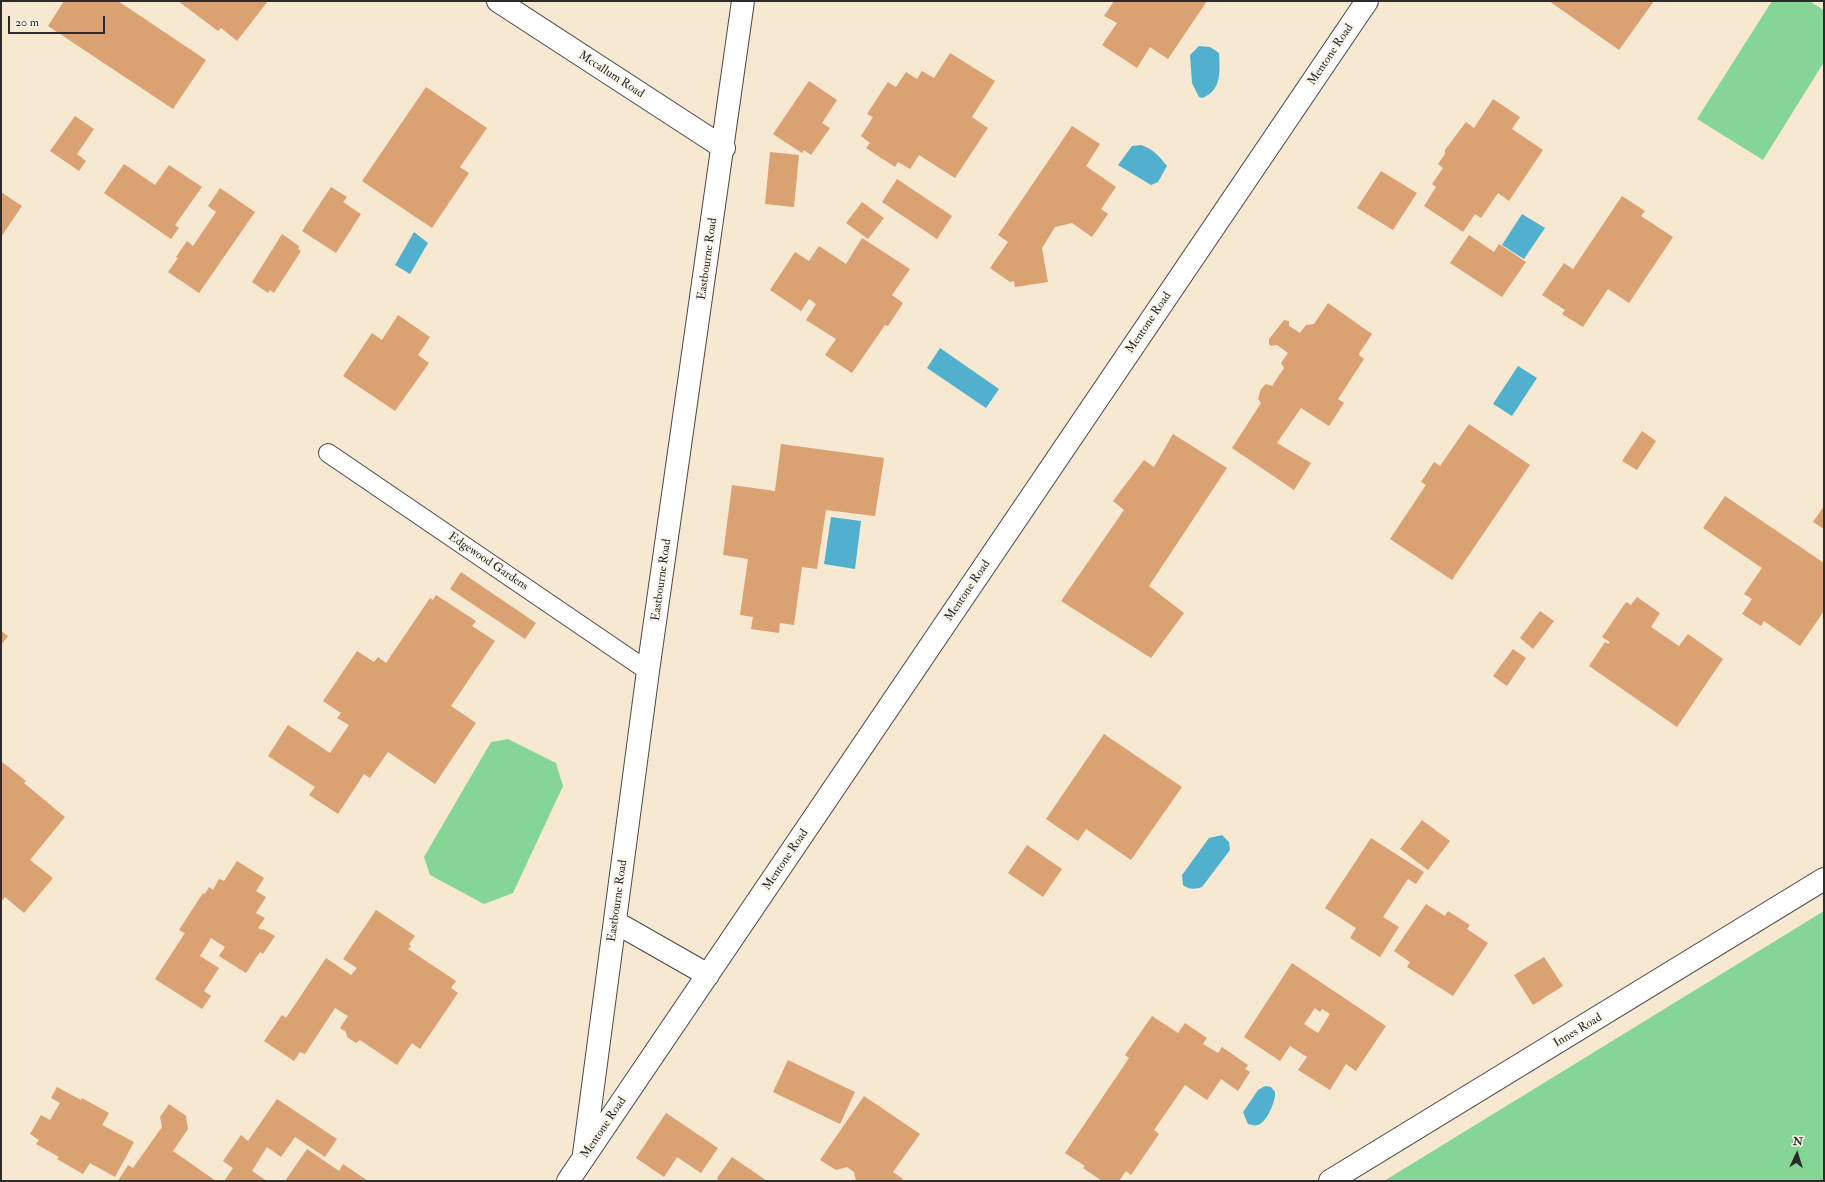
<!DOCTYPE html>
<style>
body{margin:0}
#map{position:relative;width:1825px;height:1182px;overflow:hidden;background:#f7e8d1;font-family:"IM FELL Double Pica",serif}
canvas{display:block}
.frame{position:absolute;inset:0;border:2px solid #2b2b2b;pointer-events:none}
.north{position:absolute;left:1777px;top:1134px;width:40px;height:40px;-webkit-text-stroke:3px #fbf7ec;paint-order:stroke;rotate:4deg;font-size:11px;font-weight:700;line-height:16px;text-align:center;color:#2b2b2b}
.north::after{content:'';display:block;margin:auto;width:14px;height:18px;background:#2b2b2b;clip-path:polygon(50% 0,100% 100%,50% 72%,0 100%)}
.scale{position:absolute;left:8px;top:16px;width:97px;height:18px;box-sizing:border-box;border:2px solid #2b2b2b;border-top:0;padding-left:5px;font-size:12px;line-height:14px;white-space:nowrap;color:#2b2b2b;-webkit-text-stroke:3px #fbf7ec;paint-order:stroke}
</style>
<div id="map">
<canvas width="1825" height="1182"></canvas>
<div class="frame"></div>
<div class="north">N</div>
<div class="scale">20 m</div>
</div>
<script>
const ctx = document.querySelector('canvas').getContext('2d');
ctx.lineJoin = 'round';
function paint(path, color) {
  ctx.fillStyle = color;
  ctx.fill(path, 'evenodd');
}
function strokePath(path, color, width, dash) {
  ctx.strokeStyle = color;
  ctx.lineWidth = width;
  ctx.lineCap = dash ? 'butt' : 'round';
  ctx.setLineDash(dash || []);
  ctx.stroke(path);
}
function write(font, color, halo, rows, align = 'center') {
  ctx.font = font + ' "IM FELL Double Pica",serif';
  ctx.lineWidth = 4;
  ctx.setLineDash([]);
  ctx.textBaseline = 'middle';
  ctx.strokeStyle = halo;
  ctx.fillStyle = color;
  for (const [text, x, y, turn = 0] of rows) {
    ctx.save();
    ctx.translate(x, y);
    ctx.rotate((+turn || 0) * Math.PI / 180);
    ctx.textAlign = isNaN(turn) ? turn : align;
    if (halo) ctx.strokeText(text, 0, 0);
    ctx.fillText(text, 0, 0);
    ctx.restore();
  }
}
paint(new Path2D(`
 M1772 1H1809L1824 10V62L1763 160 1697 119Z
 M508 739 556 763 563 786 513 893 484 904 430 875 424 857 491 742Z
 M1824 911V1181H1384Z`), '#85d696');
paint(new Path2D(`
 M1199 46 1210 47 1219 53C1220 71 1222 91 1202 98L1199 97 1192 83 1190 55Z
 M1141 145C1153 149 1159 156 1167 166L1158 182 1151 185 1118 165 1132 146Z
 M1522 214 1545 228 1524 259 1502 245Z
 M414 232 428 243 410 274 395 265Z
 M940 348 999 389 986 408 927 368Z
 M1518 366 1537 378 1512 416 1493 404Z
 M831 517 861 521 855 569 824 564Z
 M1222 835 1229 842 1230 850 1202 887C1196 889 1189 890 1183 885L1182 875 1209 838Z
 M1265 1086 1271 1087 1275 1092C1276 1101 1267 1122 1258 1125 1255 1126 1252 1125 1248 1124L1243 1112 1258 1090Z`), '#50b0ce');
paint(new Path2D(`
 M64 1H118L206 60 173 109 48 26Z
 M178 1H268L237 41 221 28 218 31Z
 M1114 1H1207L1168 59 1150 47 1137 68 1102 45 1117 23 1104 16Z
 M1549 1H1654L1619 50Z
 M950 53 995 81 972 117 988 128 955 178 919 155 910 169 898 162 895 167 866 148 870 143 861 136 873 117 867 114 888 82 896 87 906 72 917 79 922 71 934 78Z
 M809 81 837 100 822 123 830 128 811 155 804 150 802 153 773 134Z
 M426 87 487 128 460 167 469 173 432 228 362 181Z
 M1493 99 1520 117 1512 129 1543 150 1509 201 1498 193 1481 218 1475 214 1463 232 1424 206 1436 187 1432 184 1443 168 1438 164 1445 154V150L1466 122 1474 128Z
 M75 116 94 129 77 154 86 161 79 171 50 151Z
 M1072 126 1100 144 1086 166 1116 187 1101 209 1108 214 1092 237 1072 223 1055 227 1042 248 1048 282 1015 287 1014 281 1010 282 990 268 1008 242 998 235Z
 M770 152 799 155 794 207 765 204Z
 M124 164 155 185 169 165 202 187 175 225 179 228 171 239 104 193Z
 M1381 171 1417 193 1393 230 1357 208Z
 M897 179 952 216 937 239 882 202Z
 M331 187 347 197 343 202 361 214 336 253 302 231Z
 M220 188 255 212 199 293 168 272 178 258 176 257 187 241 193 246 216 212 208 206Z
 M1 192 22 206 1 237Z
 M1622 196 1645 211 1641 216 1673 237 1629 303 1608 289 1583 327 1562 314 1565 310 1542 295 1564 263 1573 269Z
 M862 202 884 218 868 239 846 223Z
 M282 234 299 246 298 249 301 251 274 293 270 290 268 293 252 282Z
 M1469 235 1494 252 1499 244 1526 262 1502 297 1450 263Z
 M862 238 910 269 892 295 903 303 888 326 885 325 852 373 825 355 836 339 806 320 816 304 809 299 801 311 770 290 795 252 809 261 819 246 846 264Z
 M1328 303 1372 334 1360 352 1359 355 1364 359 1338 399 1344 403 1329 426 1301 408 1277 443 1311 463 1294 490 1232 448 1261 403 1258 399 1261 389 1266 384 1272 386 1284 368 1281 363 1288 353 1277 345 1271 346 1269 344V339L1284 320 1289 321V326L1300 333 1306 325 1314 324Z
 M398 315 430 337 418 355 429 363 395 411 343 376 372 333 382 340Z
 M1469 424 1530 465 1452 580 1390 539 1426 485 1421 482 1434 462 1440 466Z
 M1642 431 1656 441 1637 470 1622 461Z
 M1173 434 1227 468 1149 586 1184 613 1151 658 1061 601 1124 510 1113 501 1144 460 1154 467Z
 M781 444 884 458 875 516 826 510 817 569 802 567 794 625 780 623 779 633 751 629 753 617 740 615 748 559 723 555 732 485 775 491Z
 M1725 496 1824 563V611L1800 646 1764 621 1761 626 1742 614 1752 599 1744 594 1762 568 1703 528Z
 M1824 506V529L1813 522Z
 M461 572 536 623 525 639 450 589Z
 M436 595 476 621 472 626 495 641 451 706 476 723 435 784 388 752 370 778 364 774 338 814 309 795 315 787 268 756 288 725 330 753 349 725 337 718 341 713 323 701 357 651 374 662 378 657 386 663 430 598 433 600Z
 M1637 597 1660 613 1651 627 1679 646 1688 634 1723 659 1677 727 1589 666 1605 642 1608 644 1610 642 1602 637 1626 602 1631 605Z
 M1540 611 1554 621 1533 649 1520 638Z
 M1 631 8 636 1 645Z
 M1513 649 1526 658 1507 686 1493 676Z
 M1104 734 1182 787 1131 860 1086 829 1078 841 1046 819Z
 M1 761 26 781 24 783 65 817 30 860 53 878 24 913 5 897 1 902Z
 M1422 820 1450 841 1428 870 1400 849Z
 M1371 838 1424 872 1416 884 1408 879 1383 917 1399 927 1380 957 1350 938 1356 928 1325 908Z
 M1027 845 1062 869 1043 897 1008 873Z
 M237 861 264 878 256 891 266 897 256 913 265 918 258 928 262 930 263 929 275 936 263 954 260 952 246 973 219 956 225 947 211 938 200 956 219 968 204 991 211 996 202 1009 155 979 185 933 179 930 203 893 205 894 209 887 213 890 219 879 224 881Z
 M1426 904 1445 916 1448 911 1470 925 1467 929 1488 943 1453 996 1407 967 1410 962 1394 951Z
 M376 910 415 936 409 944 411 946 408 949 456 981 451 988 458 993 420 1049 412 1043 397 1065 360 1040 356 1043 347 1037 346 1032 340 1028 348 1016 335 1008 305 1054 300 1052 294 1061 264 1041 282 1015 286 1018 326 958 351 975 357 968 343 959Z
 M1544 957 1563 986 1533 1005 1514 975Z
 M1292 963 1386 1026 1356 1071 1346 1064 1330 1090 1298 1070 1307 1057 1290 1046 1280 1061 1244 1037ZM1315 1008 1320 1012 1322 1009 1330 1014 1318 1033 1304 1024Z
 M1152 1016 1178 1033 1185 1023 1207 1038 1203 1044 1218 1053 1222 1047 1248 1065 1245 1069 1250 1072 1238 1091 1221 1079 1207 1100 1185 1085 1154 1130 1159 1134 1131 1175 1126 1171 1119 1181H1102L1083 1168 1085 1166 1065 1153 1129 1058 1125 1055Z
 M788 1060 855 1092 840 1124 773 1092Z
 M57 1087 81 1100 82 1098 109 1113 102 1125 134 1142 115 1177 90 1163 83 1174 57 1159 59 1157 36 1144 39 1140 30 1134 41 1115 50 1120 60 1103 51 1098Z
 M864 1096 920 1134 893 1172 903 1179 901 1181H856L854 1172 847 1167 836 1170 820 1160Z
 M277 1099 337 1139 325 1157 295 1137 281 1157 267 1147 252 1171 267 1181H226L225 1180 233 1168 223 1161 241 1135 248 1141Z
 M169 1104 186 1116 188 1129 173 1151 216 1181H118L128 1165 133 1168 162 1127 160 1117Z
 M666 1113 718 1148 701 1173 677 1157 664 1177 636 1158Z
 M307 1149 339 1171 343 1164 368 1181H285Z
 M732 1157 767 1181H717L718 1179 717 1178Z`), '#daa172');
const lane = new Path2D(`
 M328 453 648 671`);
const street = new Path2D(`
 M498 1 724 148
 M615 922 708 975
 M584 1154 648 671 743 1
 M568 1181 1367 1`);
const secondary = new Path2D(`
 M1330 1181 1824 879`);
strokePath(lane, '#4a4744', 20);
strokePath(street, '#4a4744', 24);
strokePath(secondary, '#4a4744', 24);
strokePath(lane, '#fff', 18);
strokePath(street, '#fff', 22);
strokePath(secondary, '#fff', 22);
write('12px', '#2b2b2b', '#fbf7ec', [
 ["Mentone Road",1331,55,-56],
 ["Mccallum Road",611,75,33],
 ["Eastbourne Road",708,259,-82],
 ["Mentone Road",1149,323,-56],
 ["Edgewood Gardens",488,562,34],
 ["Eastbourne Road",662,580,-82],
 ["Mentone Road",968,591,-56],
 ["Mentone Road",786,860,-56],
 ["Eastbourne Road",618,901,-82],
 ["Innes Road",1578,1031,-31],
 ["Mentone Road",604,1128,-56]
]);
</script>
